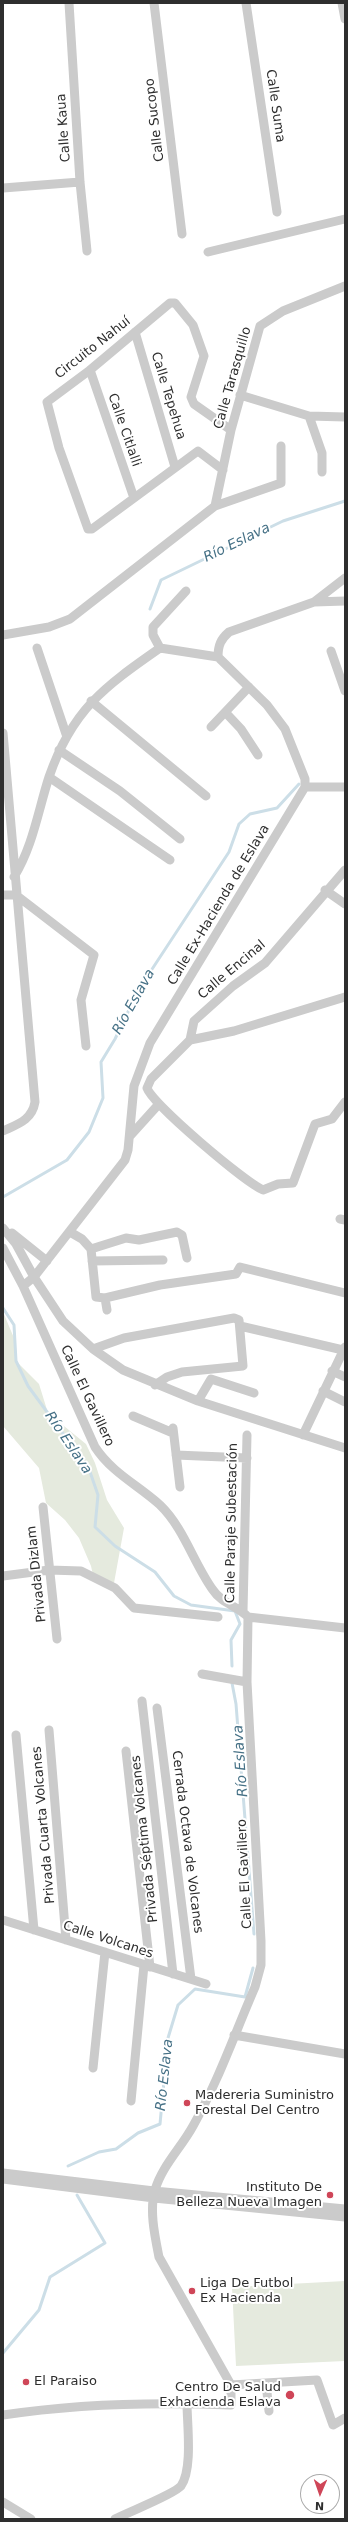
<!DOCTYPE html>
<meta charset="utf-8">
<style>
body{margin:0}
#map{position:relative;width:348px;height:2522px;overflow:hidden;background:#fff;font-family:"DejaVu Sans",sans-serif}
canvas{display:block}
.frame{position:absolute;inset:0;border:4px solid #2e2e2e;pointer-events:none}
.north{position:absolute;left:300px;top:2474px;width:40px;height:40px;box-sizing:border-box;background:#fff;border:1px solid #ababab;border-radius:50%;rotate:182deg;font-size:11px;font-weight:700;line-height:16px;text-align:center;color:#2e2e2e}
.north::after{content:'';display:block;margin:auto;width:14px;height:18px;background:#cf4658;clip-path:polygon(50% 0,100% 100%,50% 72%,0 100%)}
</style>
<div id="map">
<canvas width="348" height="2522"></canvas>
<div class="frame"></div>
<div class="north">N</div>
</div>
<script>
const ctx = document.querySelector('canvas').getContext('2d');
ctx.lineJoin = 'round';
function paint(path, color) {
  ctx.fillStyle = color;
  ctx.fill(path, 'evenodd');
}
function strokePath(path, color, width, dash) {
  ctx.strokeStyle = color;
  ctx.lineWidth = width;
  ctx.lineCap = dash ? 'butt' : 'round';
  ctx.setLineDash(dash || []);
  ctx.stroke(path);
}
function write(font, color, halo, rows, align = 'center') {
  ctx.font = font + ' "DejaVu Sans",sans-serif';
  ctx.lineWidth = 4;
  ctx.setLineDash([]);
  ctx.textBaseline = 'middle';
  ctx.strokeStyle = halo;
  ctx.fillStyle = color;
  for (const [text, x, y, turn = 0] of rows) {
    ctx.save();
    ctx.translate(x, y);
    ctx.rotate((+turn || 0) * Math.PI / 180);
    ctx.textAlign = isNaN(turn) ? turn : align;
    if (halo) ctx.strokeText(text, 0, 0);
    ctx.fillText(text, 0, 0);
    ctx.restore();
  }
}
paint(new Path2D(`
 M3 1312 14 1338 16 1361 39 1384 48 1413 86 1444 95 1463 107 1500 124 1528 114 1583 93 1575 91 1566 79 1538 65 1520 46 1503 39 1468 3 1426Z
 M345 2281V2361L236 2366 232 2287Z`), '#e5eade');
strokePath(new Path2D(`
 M150 609 161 580 283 521 345 501
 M3 1197 67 1160 89 1132 103 1098 101 1062 115 1039 139 989 229 852 239 824 250 814 277 808 299 784
 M3 1308 14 1325 16 1361 28 1386 89 1469 98 1495 95 1527 115 1546 155 1572 174 1596 191 1605 235 1611 240 1624 231 1640 232 1666
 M232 1683 236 1704 254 1934
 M68 2166 99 2152 116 2149 138 2133 160 2124 168 2038 178 2005 195 1989 245 1997 253 1968
 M3 2353 39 2310 50 2277 105 2243 77 2195`), '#ccdee7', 3);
strokePath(new Path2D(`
 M69 3 80 182 87 251
 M154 3 182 234
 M246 3 277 212
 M342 3 345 19
 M3 188 80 182
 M208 252 345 219
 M135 332 175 467
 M90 370 134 498
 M240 395 309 416 345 417
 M309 416 322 453V472
 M223 470 198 451 92 529H88L59 448 47 402 90 370 170 303H175L193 325 204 356 191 397 194 404 231 430
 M215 506 231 430 260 326 283 311 345 286
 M314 602 345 578
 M3 635 49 627 70 619 215 506 281 483V446
 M37 648 66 734
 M160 648 153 635V627L186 591
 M331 651 345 691
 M218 657C218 645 221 639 229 632L314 602 345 601
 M91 701 206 796
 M226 713 241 729 258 755
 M211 727 249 687
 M3 733 35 1102C32 1120 18 1124 3 1131
 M59 750 120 791 180 839
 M49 777 170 860
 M305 787H345
 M14 877C33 846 38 811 49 777 72 710 104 687 160 648
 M325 890 345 904
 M3 895H16L94 955 81 1000 86 1046
 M345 997 234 1031 190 1040 151 1079 147 1088C153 1105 245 1182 263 1190L278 1184 293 1183 315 1124 332 1119 345 1102
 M190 1040 194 1021 233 986 265 963 345 870
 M130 1136 158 1105
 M340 1219 345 1220
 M3 1228 16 1244 34 1277 63 1321 93 1349 123 1370 198 1401 345 1448
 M70 1232 82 1239 91 1249 96 1297 105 1298 160 1285 236 1274 240 1267 345 1293
 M12 1233 47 1261
 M3 1248 23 1286 95 1447C112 1473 138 1485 160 1505 184 1528 194 1564 213 1590 222 1604 238 1606 248 1617L247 1682 261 1941V1965L255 1987C235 2033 218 2082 193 2126 181 2148 162 2166 155 2190 149 2210 155 2237 159 2257L231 2385V2405C158 2402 75 2404 3 2415
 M91 1249 126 1238 139 1240 177 1232 182 1235 187 1258
 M92 1261 163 1260
 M23 1286 34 1277 125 1160 128 1150 134 1086 150 1043 305 787V779L285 729 267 705 218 657 160 648
 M105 1298 107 1310
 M240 1326 343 1350
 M93 1349 124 1338 234 1318 239 1320 243 1366 182 1372 167 1377 155 1385
 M332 1371 345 1377
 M323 1391 345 1402
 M198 1401 211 1379 254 1393
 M133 1416 173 1433
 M173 1428 180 1487
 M303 1435 345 1347
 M176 1455 247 1458
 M43 1507 57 1639
 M3 1576 49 1570 81 1571 115 1588 134 1608 218 1617
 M243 1611 247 1435
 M248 1617 345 1628
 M202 1674 247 1682
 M142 1701 173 1974
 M157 1708 191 1979
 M49 1730 66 1940
 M16 1735 34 1930
 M126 1751 150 1967
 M3 1920 206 1984
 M234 2035 345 2054
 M93 2068 105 1952
 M131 2101 144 1965
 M3 2173 154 2191 345 2209
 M3 2179 154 2198 345 2217
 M266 2383 269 2411
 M231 2385 317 2380 333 2425 345 2418
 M3 2502 31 2519
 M115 2519C128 2512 173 2495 181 2486 193 2469 187 2424 187 2403`), '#cbcbcb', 9);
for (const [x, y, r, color] of [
 [187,2103,4,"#cf4658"],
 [330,2195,4,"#cf4658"],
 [192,2291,4,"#cf4658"],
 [26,2382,4,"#cf4658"],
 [290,2395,5,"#cf4658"]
]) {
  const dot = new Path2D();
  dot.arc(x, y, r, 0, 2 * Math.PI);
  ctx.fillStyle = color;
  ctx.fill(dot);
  strokePath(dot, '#fff', 1.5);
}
write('13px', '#2e2e2e', '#fff', [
 ["Calle Suma",275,106,82],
 ["Calle Sucopo",155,120,-97],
 ["Calle Kaua",64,128,-94],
 ["Circuito Nahuí",93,348,-38],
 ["Calle Tarasquillo",233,378,-74],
 ["Calle Tepehua",168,396,73],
 ["Calle Citlalli",124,430,71],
 ["Calle Ex-Hacienda de Eslava",219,905,-59],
 ["Calle Encinal",232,970,-40],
 ["Calle El Gavillero",87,1396,65],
 ["Calle Paraje Subestación",232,1523,-89],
 ["Privada Dizlam",37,1574,-96],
 ["Privada Cuarta Volcanes",44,1825,-95],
 ["Privada Séptima Volcanes",145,1839,-96],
 ["Cerrada Octava de Volcanes",187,1842,83],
 ["Calle El Gavillero",245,1874,-93],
 ["Calle Volcanes",108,1940,18]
]);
write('13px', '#2e2e2e', '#fff', [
 ["Madereria Suministro",195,2096],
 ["Forestal Del Centro",195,2111],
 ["Instituto De",322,2188,"right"],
 ["Belleza Nueva Imagen",322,2203,"right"],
 ["Liga De Futbol",200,2284],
 ["Ex Hacienda",200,2299],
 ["El Paraiso",34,2382],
 ["Centro De Salud",281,2388,"right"],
 ["Exhacienda Eslava",281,2403,"right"]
], 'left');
write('italic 14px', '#467186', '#fff', [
 ["Río Eslava",237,543,-26],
 ["Río Eslava",134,1002,-61],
 ["Río Eslava",68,1443,56],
 ["Río Eslava",241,1761,-94],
 ["Río Eslava",165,2075,-84]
]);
</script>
